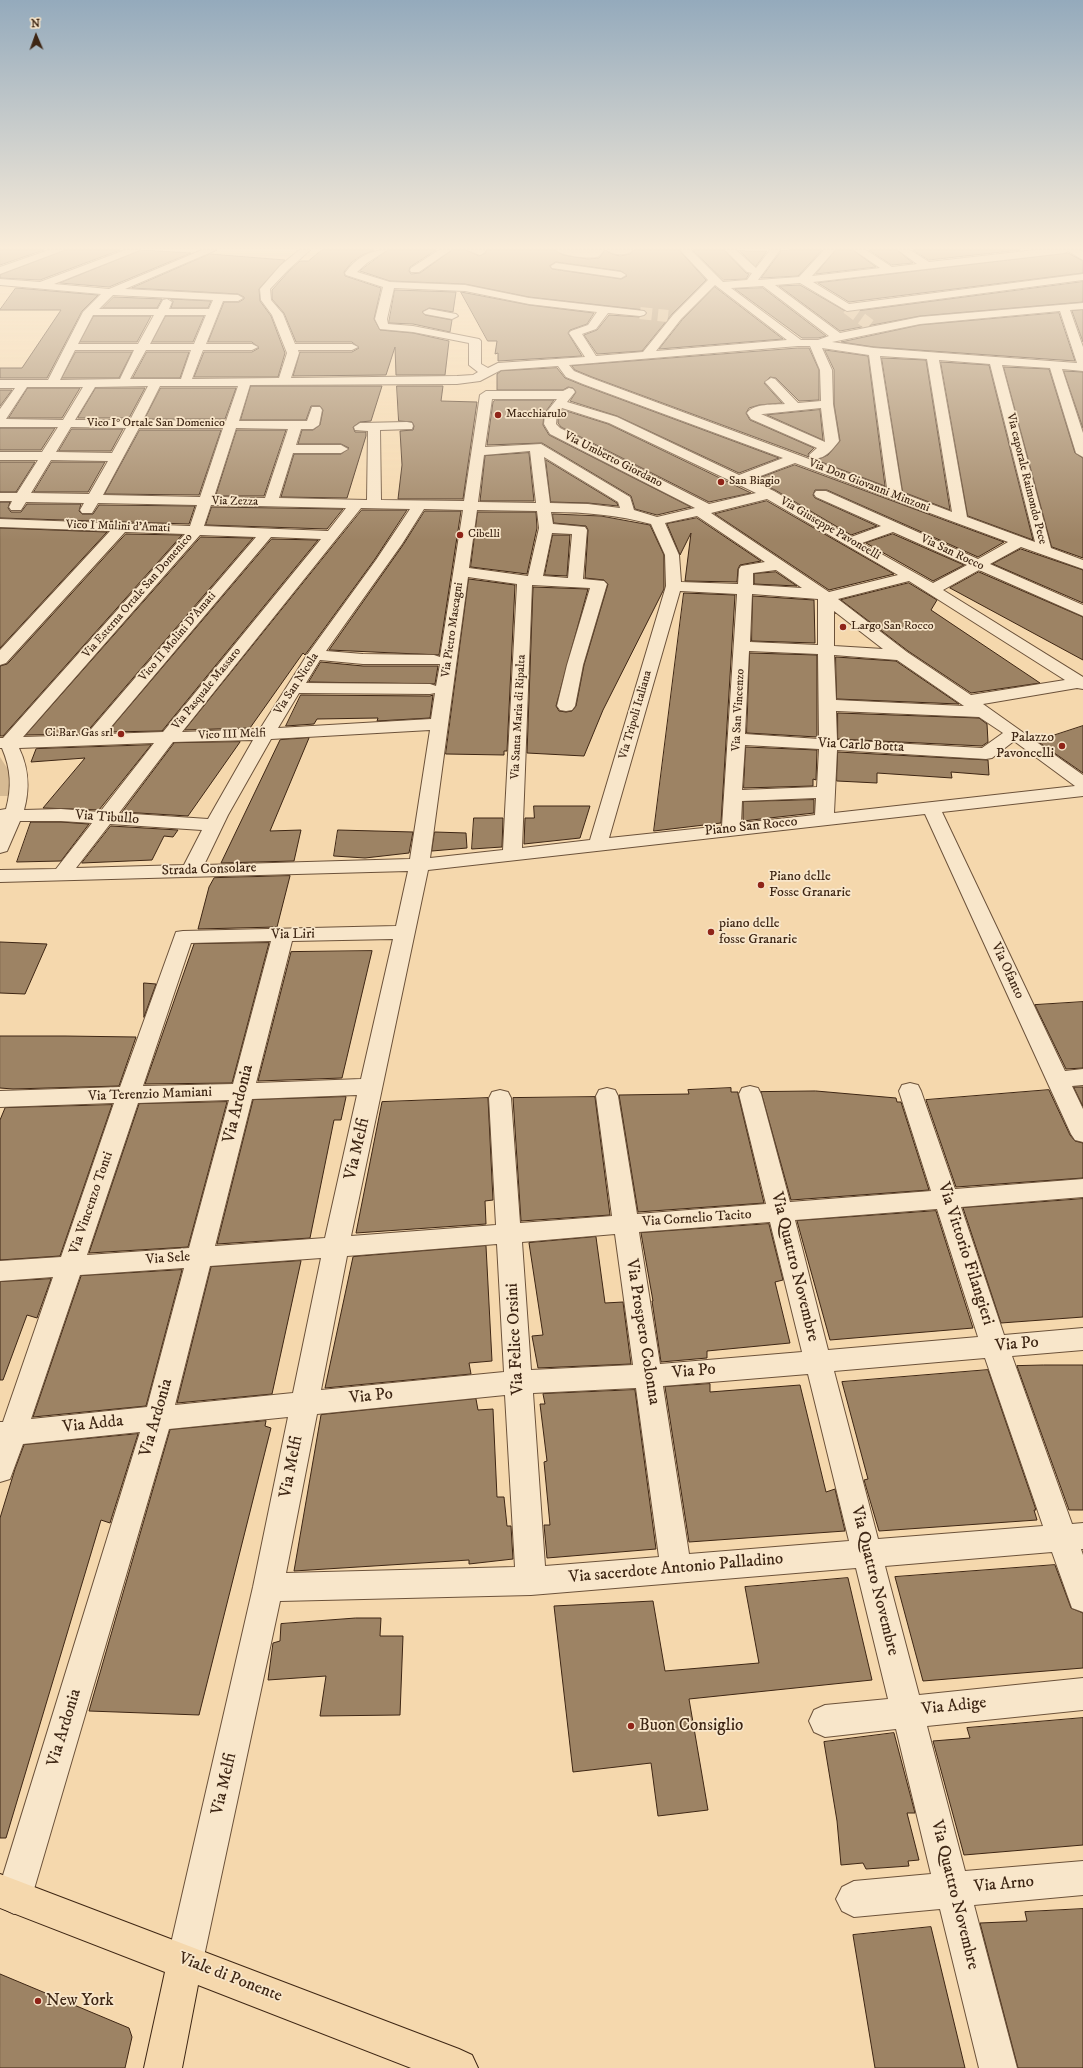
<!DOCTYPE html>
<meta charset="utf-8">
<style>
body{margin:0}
#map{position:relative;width:1083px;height:2068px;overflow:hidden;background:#f5d8ad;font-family:"IM FELL DW Pica",serif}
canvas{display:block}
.north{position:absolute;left:16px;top:16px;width:40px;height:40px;-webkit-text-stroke:3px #f8e6ca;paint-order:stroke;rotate:358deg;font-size:11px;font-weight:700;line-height:16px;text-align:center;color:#3e2614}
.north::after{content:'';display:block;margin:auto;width:14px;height:18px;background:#3e2614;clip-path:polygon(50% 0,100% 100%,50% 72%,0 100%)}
</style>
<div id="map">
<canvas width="1083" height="2068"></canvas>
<div class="north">N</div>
</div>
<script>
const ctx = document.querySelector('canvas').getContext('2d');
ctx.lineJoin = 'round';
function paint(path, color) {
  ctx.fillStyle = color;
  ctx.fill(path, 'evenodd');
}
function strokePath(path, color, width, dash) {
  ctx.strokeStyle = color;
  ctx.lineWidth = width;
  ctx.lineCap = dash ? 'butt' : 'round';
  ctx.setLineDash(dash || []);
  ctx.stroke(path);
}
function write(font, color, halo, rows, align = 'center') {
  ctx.font = font + ' "IM FELL DW Pica",serif';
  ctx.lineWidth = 3.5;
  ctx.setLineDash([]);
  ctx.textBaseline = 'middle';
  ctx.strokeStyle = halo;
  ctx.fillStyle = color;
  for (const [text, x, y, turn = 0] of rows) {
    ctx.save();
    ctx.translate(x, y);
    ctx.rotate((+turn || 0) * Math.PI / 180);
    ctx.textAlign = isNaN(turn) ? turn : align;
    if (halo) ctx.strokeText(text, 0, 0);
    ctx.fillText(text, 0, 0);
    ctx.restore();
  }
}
paint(new Path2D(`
 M0 757 9 771V796H0Z`), '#d6ba93');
const building = new Path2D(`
 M0 250H44L0 265Z
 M65 250H120L40 280 0 278V275Z
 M141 250 191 253 109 287 60 283Z
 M322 250H374L362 255 352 262 344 272 345 276 381 288 374 319 380 330 413 333 449 341 445 375H396L395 347 386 375 293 376 300 352H352L359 348 352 342H296L284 313 272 299V290L289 271 300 261H308Z
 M388 250H436L410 267 409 271 411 274 420 273 452 250H466L479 256 486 253V250H555L563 255 588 259 599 258 605 250 612 254 620 256 630 254 634 250H679L706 280 672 314 642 351 597 354 584 335 597 330 609 315 640 317 645 316 647 312 644 310 529 297 465 284 390 281 360 271ZM556 262 621 271 627 276 621 279 552 269 550 266Z
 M693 250H724L746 273 749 274 746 279 724 280Z
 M739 250 746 251H767L756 266Z
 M789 250H822L798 276 761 278 781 251Z
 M836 250H853L876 267 816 274Z
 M869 250H897L913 263 892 265Z
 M913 250H1020L929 260Z
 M1068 253 1083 261V273L849 302 818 283Z
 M210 254 285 260 259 289 260 301 271 316 285 353 278 377H194L204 352H252L259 348 252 342H208L224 302H239L244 299V297L238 294 132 288Z
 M1083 282V302L920 316 840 331 779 286 800 285 847 312Z
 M715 287 783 339 659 349 682 320Z
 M16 288 98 295 82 311 47 378H0V368H22L61 310H0Z
 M763 288 826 336 818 338H802L735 289Z
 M395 290 456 292 453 312 429 308 422 312 425 315 452 320 450 332 413 324 389 323Z
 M461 292 529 305 594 313 587 324 570 330 568 333 582 356 498 361V353L495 354 497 341H488Z
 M114 297 162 299 157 308H103Z
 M171 299 211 301 208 308H171L173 302Z
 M1083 310V342L1072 311Z
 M1059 313 1075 361 874 347 841 342 920 325Z
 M94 316H151L137 342H80Z
 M166 316H204L193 342H152Z
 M798 348H809L819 370V400L799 401 776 378 770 377 764 383 782 403 759 405 749 408 746 413 750 420 814 448 808 454 809 457 592 377 575 370 572 366Z
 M825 350 868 356 885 486 816 460 828 455 840 441 834 404V370Z
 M76 352H132L119 378H62Z
 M147 352H189L180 378H133Z
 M882 358 926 360 950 510 903 492Z
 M941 362 989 365 1033 540 968 516Z
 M1004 367 1049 369 1075 453 1083 458V558L1052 547Z
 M557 368 565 378 582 385 779 458 739 473 617 416 570 401 576 392 573 388 568 387 563 390H497V374L501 371Z
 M1064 371 1083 372V428Z
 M251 386H382L371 421 360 422 353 427 355 432H366V436L347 498 281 497 294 454H341L349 448 341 444H298L302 430H313L320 425 323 410 320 406H311L306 420H241Z
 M397 386H443L441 401 477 402 463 499H398L402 465 400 431 413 430 414 426 412 422 399 421Z
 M28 388H80L62 418H9Z
 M96 388H145L129 418H78Z
 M161 388H236L225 419H145Z
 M0 390H12L0 406Z
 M496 400H554L544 414 543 425 549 435 691 507 657 515 635 509 631 496 542 443 487 445 493 402Z
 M563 410 608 424 751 493 709 502 561 427 558 423V415Z
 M820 410 823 440 767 415Z
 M0 428H55L41 450H0Z
 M72 429H123L111 451H59Z
 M140 430H221L199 495 105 494Z
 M237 430H286L264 496H216Z
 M529 453 534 501H480L485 456Z
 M546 460 617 503 618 506 588 503 551 502Z
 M0 462H35L16 492H0Z
 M52 462H105L88 492H34Z
 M795 465 1004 542 978 557 827 490H815L813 495 815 498 877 526 851 535 775 490 754 480Z
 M767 501 894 574 829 590 715 514Z
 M0 502H10L8 508 11 512H21L27 504H81L79 511 82 514H93L99 505 195 506 189 524 0 518Z
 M212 507 343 509 327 529 206 525Z
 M362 510H407L375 559 305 655 303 653 250 728 185 730Z
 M425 511H461L439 655 329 650 403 545Z
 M478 512H536L537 528 527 574 471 567Z
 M553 514 601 516 650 525 664 555V589L603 710 584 756 527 753 533 587 588 589 556 706 559 711 566 712 572 711 576 706 584 665 608 584 604 580 585 578 588 530 586 526 554 523Z
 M697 518 761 561 740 565 738 569 737 582 685 581 691 533 680 555 667 524Z
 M0 528 107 532 0 648Z
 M126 534 182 535 3 736H0V666L7 664Z
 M893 534 964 565 933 581 866 543Z
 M553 535H570L567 576 545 575Z
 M201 537 253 538 85 734 26 735Z
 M272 539 318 540 162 731 108 732Z
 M1021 549 1083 570V603L993 564Z
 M776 572 797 586 754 584V574Z
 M979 572 1083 617V660L950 588Z
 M469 579 515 585 507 751H504V755L446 754Z
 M909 583 937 600 931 610 1040 683 971 693 908 651 841 600Z
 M684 593 735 595 721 823 654 831Z
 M753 596 814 600 815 643 752 641Z
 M750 653 817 655V737L747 733Z
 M836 657 896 661 959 704 837 699Z
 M321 662 363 666H438L435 684 309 682Z
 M301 695 430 696 433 695 430 718 377 721 378 718 317 719 314 724 286 726Z
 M838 713 979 718 987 724 988 742 982 746 838 739Z
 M1083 726V773L1037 741Z
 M309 738 270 831 301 830 294 861 221 863 280 740Z
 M240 742 188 816 122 812 174 743Z
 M151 745 99 810 43 808 85 758 31 762 36 749Z
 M746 747 817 750 816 780 813 779V786L744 788Z
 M838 752 988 760 989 775 951 772 952 778 877 773V783L837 781Z
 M814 800V813L743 821V802Z
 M534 806H590L580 838 524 844 525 818H534Z
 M474 818H503L502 847 472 849Z
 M31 822H61L89 824 61 861 17 862Z
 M111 826 178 830 173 837 164 836 152 860 82 863Z
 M338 830 413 832 409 853 365 858 334 856Z
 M435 832 466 833 467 848 432 851Z
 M290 876 277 927 198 929 209 887 214 878Z
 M0 942 47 944 25 994 0 993Z
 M269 943 232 1083 145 1084 194 944Z
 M372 951 342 1078 258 1081 291 952Z
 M144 983 156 984 144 1017Z
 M1083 1002V1068L1066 1069 1035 1005Z
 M0 1036H65L136 1037 119 1086 13 1089 0 1088Z
 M1074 1087H1083V1106Z
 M731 1088V1092H738V1094L764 1203 638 1212 619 1095 689 1094 688 1090Z
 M1049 1090 1070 1135 1075 1141 1083 1143V1178L956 1187 926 1100Z
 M816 1091 896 1098 897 1102H901L929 1190 791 1200 761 1092Z
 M346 1097 341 1120H334L310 1238 217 1244 253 1100Z
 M595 1097 610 1215 521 1221 513 1098Z
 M488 1098 493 1200 485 1201 486 1224 356 1233 382 1102Z
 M227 1102 188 1247 89 1253 139 1104Z
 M112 1105 60 1256 0 1260V1120L5 1108Z
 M1083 1199V1317L1001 1323 963 1208Z
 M936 1211 973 1328 830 1340 797 1221Z
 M769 1224 783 1280 775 1282 790 1343 707 1351V1358L661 1362 652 1301H653L641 1233Z
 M596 1237 605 1303 623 1302 631 1364 538 1368 532 1336 543 1335 529 1243Z
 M486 1246 492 1361 469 1363 471 1374 325 1388 353 1257Z
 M301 1261 272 1394 177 1403 211 1267Z
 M182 1270 146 1406 33 1417 81 1276Z
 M51 1279 37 1318 27 1315 3 1380H0V1282Z
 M1044 1365H1083V1510H1069L1017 1366Z
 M988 1370 1036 1510H1034L1037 1520 879 1531 864 1480 868 1479 842 1382Z
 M710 1384V1392L800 1385 826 1492 835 1489 845 1531 689 1542 665 1387Z
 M635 1390 656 1549 547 1558 544 1525H550L544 1462 547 1461 540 1404H545L543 1394Z
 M476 1399 478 1410 493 1409 497 1497H504L507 1526H511L513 1559 469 1564V1560L294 1571 321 1415Z
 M266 1421 265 1426 271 1428 199 1715 89 1711 170 1430Z
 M138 1434 110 1523 101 1520 6 1838H0V1518L15 1469 24 1445Z
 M1055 1565 1071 1608 1083 1613V1668L923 1681 895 1577Z
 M848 1578 872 1680 689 1699 708 1810 658 1816 651 1763 573 1772 554 1606 653 1601 665 1671 759 1663 745 1587Z
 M356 1618H381L380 1636H403L400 1715 320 1716 326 1676 268 1680 273 1643 280 1641 281 1624Z
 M1083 1718V1845L964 1855 933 1741 970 1738 967 1728Z
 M894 1733 915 1813H907L919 1860 908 1861 909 1866 866 1869 863 1863 841 1865 837 1821 824 1742Z
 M1083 1909V2068H1018L980 1923 1027 1921 1025 1912Z
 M931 1927 965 2068H875L853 1935Z
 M0 1974 129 2028 132 2037 125 2068H0Z`);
paint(building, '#9d8364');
strokePath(building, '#3e2614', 1);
strokePath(new Path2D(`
 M847 308 870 325
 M640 313 668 316`), '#d0b48e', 12, [12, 6]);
const minor = new Path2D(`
 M49 250H64L0 274V267Z
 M125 250H140L54 284 109 289 202 250H216L125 289 238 295 243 298 238 301H223L206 344H252L258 347 252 350H203L192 379 279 378 287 353 272 315 261 300 260 289 280 266 299 250H310L288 270 270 289 271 300 283 314 295 344H352L358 347 352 350H298L299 353 291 378 457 376 473 375 478 372 469 365V343L413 332 380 329 375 319 383 287 346 275 345 273C355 259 369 250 387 250L367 263 357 272 390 282 465 285 529 298 644 311 646 313 644 315 640 316 608 313 596 329 582 334 596 356 643 352 673 315 708 280 680 250H691L723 282 747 280 752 273 747 272 725 250H736L756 268 770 250H780L758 280 799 277 824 250H835L812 276 880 268 854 250H866L892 267 917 264 898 250H910L929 262 1035 250H1080L1083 252V260L1068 251 1064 253 813 282 849 304 1083 274V280L847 311 800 283 775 285 840 333 920 317 1083 303V309L1070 310 1083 347V371L1062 369 1083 433V457L1076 453 1050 368 1002 365 1051 548 1083 560V569L1021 547 990 564 1083 605V616L979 570 943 590 1083 677V689L1077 688 983 704 1083 775V796L942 812 1065 1071 1083 1069V1085L1072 1086 1083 1109V1142L1075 1140 1071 1134 925 814 428 870 351 1236 496 1225 489 1098 492 1092 500 1090 508 1092 511 1098 520 1223 612 1216 596 1096 599 1090 607 1088 615 1090 618 1096 637 1214 766 1204 739 1094 742 1088 750 1086 758 1088 761 1094 790 1202 931 1191 899 1091 902 1085 910 1083 918 1085 921 1091 955 1189 1083 1179V1197L961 1207 1004 1335 1083 1328V1350L1012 1356 1072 1524 1083 1523V1549H1081L1083 1555V1612L1072 1608 1052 1552 885 1566 919 1695 1083 1678V1710L927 1726 965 1871 1083 1861V1895L974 1905 1017 2068H979L940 1909 854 1917 842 1911 836 1899 842 1887 854 1881 931 1874 896 1729 825 1737 814 1732 809 1721 814 1710 825 1705 888 1699 856 1568 531 1595 280 1601 203 1961 198 1974 185 1979 172 1974 167 1961 253 1587 288 1417 169 1429 32 1896 26 1908 14 1914 2 1908 0 1885 140 1432 23 1444 10 1479 0 1482V1422H3L53 1277 0 1281V1261L61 1257 114 1103 0 1107V1091L120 1087 176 932 183 931 396 926 408 871 0 882V870L56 869 92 823 61 821H20L7 851 0 853V810L6 809C12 787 11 769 2 748H0V738H3L185 534 125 532 6 663 0 665V650L110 531 0 527V519L190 526 197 505 98 503 92 513H82L80 510 84 503 26 502 21 510H11L9 507 12 501H0V493H17L38 460H0V452H42L58 427H0V409L15 388H0V380H48L83 312 101 294 0 285V279L40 282ZM715 285 787 340 656 351 681 319ZM763 286 829 336 818 340H801L731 288ZM394 288 465 291 529 304 597 312 588 325 571 331 569 333 585 357 498 363 488 368 481 364V341L479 339 413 326 388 324 387 319ZM113 295 213 300 209 309H169L172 302 167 299 163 300 158 309H99ZM1060 311 1077 363 874 348 832 342 920 324ZM93 315H154L138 344H78ZM165 315H206L194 344H150ZM798 346H810L820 370 821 401 798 403 775 379 771 378 765 382 785 404C774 405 754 403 747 413L751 419 817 448 809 455 811 458C824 461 832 450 839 441L833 404 832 370 822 348 869 355 887 488 591 378 574 371 569 365ZM75 350H134L120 379 60 380ZM146 350H191L181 379H130ZM880 356 927 359 952 512 902 493ZM939 360 990 364 1035 542 967 517ZM558 366 566 377 583 384 783 458 739 475 617 417 567 402 575 392 573 389 569 388 563 391H486L480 395 464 501 381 500 380 430 412 429 413 426 412 423 407 422 360 423 354 427 355 430 368 431 367 500 279 498 293 453H341L348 449 341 445H296L301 429H313L319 425 322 410 320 407H312L307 421H239L250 385 457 384 480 381 501 370ZM148 386 130 420H75L95 387ZM160 386H238L226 421 143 420ZM27 387H83L63 420 6 419ZM492 399H557L545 414 544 424 550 434 695 508 657 517 634 510 630 497 541 444 485 447ZM562 408 609 423 756 493 709 504 560 428 556 424 557 414ZM821 408 825 442 761 414H763ZM71 427 126 428 112 453 56 452ZM139 428H223L200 497 103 495ZM236 428 288 429 265 498 214 497ZM530 451 536 503 478 502 484 455ZM544 457 618 502 620 508 588 504 550 503ZM51 460 108 461 89 494 31 493ZM795 463 1008 542 978 559 826 491H816L814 494 816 497 881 526 851 537 774 491 750 480ZM767 499 898 575 829 592 711 513ZM211 505 346 508 328 531 204 526ZM361 508 410 509 376 560 307 655 260 729 182 732ZM424 509 463 510 440 657 434 655 363 654 326 651 402 544ZM477 510 537 511 539 528 528 576 469 568ZM551 512C585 512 618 515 651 524L665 555 666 586 590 840 522 848 532 585 590 588 567 665 557 706 560 710 566 711 572 710 575 706 583 665 607 584 604 581 583 579 587 530 585 527 553 524ZM697 516 765 562 741 566 739 569 738 584 681 582 679 555 665 523ZM893 532 967 565 933 583 862 543ZM552 533 572 534 568 578 543 576ZM200 535 256 537 86 735 23 737ZM271 537 321 539 163 732 105 734ZM776 570 802 588 753 585V573ZM468 577 517 584 503 850 430 858ZM909 581 1065 680 971 695 907 652 838 599ZM680 591 737 594 722 826 609 838ZM752 594 818 599V645L750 642ZM834 611 883 649 834 646ZM749 651 818 654 819 739 745 734ZM834 655 897 660 964 706 836 700ZM320 660 363 664H440L436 686 430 684 306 683ZM299 693 430 694 435 693 431 719 278 728ZM836 711 979 717 1003 733 982 748 837 740ZM430 730 410 859 204 865 228 815 271 739ZM253 740 208 819 119 813 173 742ZM1014 741 1075 786 834 813 837 750 986 759 992 758ZM154 743 100 812 61 809 24 810C30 788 29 769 19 748ZM745 745 819 749 817 787 742 790ZM816 798 815 815 741 823 742 801ZM110 824 202 830 184 865 76 868ZM393 939 361 1079 256 1083 292 941ZM271 941 233 1084 143 1086 191 943ZM357 1095 325 1238 215 1246 252 1099ZM229 1100 189 1248 87 1255 138 1103ZM937 1209 978 1337 828 1350 795 1220ZM770 1222 802 1352 660 1364 639 1232ZM615 1234 633 1365 531 1370 522 1242ZM497 1244 504 1372 321 1390 347 1256ZM321 1258 293 1393 175 1405 210 1266ZM184 1268 147 1407 31 1419 80 1275ZM985 1358 1043 1526 878 1539 834 1371ZM808 1374 849 1541 689 1554 663 1386ZM636 1388 659 1557 545 1566 533 1393ZM505 1395 515 1567 286 1573 317 1414Z
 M439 250H451L419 272H411L410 270 411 268Z
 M467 250H484L485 252 480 255Z
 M556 250H604C602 253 600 256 597 257 589 259 562 256 556 250Z
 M607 250H632V251C627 256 612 255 607 250Z
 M556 263 621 272 626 275 621 278 552 268 551 266Z
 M429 309 456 314 458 316 452 319 425 314 423 312Z`);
const major = new Path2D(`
 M0 1874 459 2049 472 2055 478 2068H411L198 1985 182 2068H144L165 1972 0 1908Z`);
strokePath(minor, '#6c523a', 2);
strokePath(major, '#3e2614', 2);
paint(minor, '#f8e6ca');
paint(major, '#f5d8ad');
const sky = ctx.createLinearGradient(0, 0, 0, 540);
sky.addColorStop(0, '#94aabc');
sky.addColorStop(0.46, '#faedda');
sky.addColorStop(1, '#faedda00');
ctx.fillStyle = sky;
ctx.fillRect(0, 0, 1083, 540);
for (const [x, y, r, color] of [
 [498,415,4,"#8f2418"],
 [721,482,4,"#8f2418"],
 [460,535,4,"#8f2418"],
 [843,627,4,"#8f2418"],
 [121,734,4,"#8f2418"],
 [1062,746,4,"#8f2418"],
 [761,885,4,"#8f2418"],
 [711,932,4,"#8f2418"],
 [631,1726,4,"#8f2418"],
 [38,2001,4,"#8f2418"]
]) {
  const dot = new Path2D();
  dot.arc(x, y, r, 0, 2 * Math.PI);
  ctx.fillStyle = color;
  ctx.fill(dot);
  strokePath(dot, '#f8e6ca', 1.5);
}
write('12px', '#3e2614', '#f8e6ca', [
 ["Macchiarulo",506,415],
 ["San Biagio",729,482],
 ["Cibelli",468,535],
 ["Largo San Rocco",851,627],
 ["Ci.Bar. Gas srl",113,734,"right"]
], 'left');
write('12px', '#3e2614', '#f8e6ca', [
 ["Vico I° Ortale San Domenico",156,424],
 ["Via Umberto Giordano",613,460,27],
 ["Via caporale Raimondo Pece",1026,479,76],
 ["Via Don Giovanni Minzoni",869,486,21],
 ["Via Zezza",235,502,1],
 ["Vico I Mulini d'Amati",118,527,2],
 ["Via Giuseppe Pavoncelli",830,529,30],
 ["Via San Rocco",952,553,25],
 ["Via Esterna Ortale San Domenico",138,596,-49],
 ["Via Pietro Mascagni",453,630,-82],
 ["Vico II Molini D'Amati",178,637,-50],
 ["Via San Nicola",297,684,-57],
 ["Via Pasquale Massaro",207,689,-51],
 ["Via San Vincenzo",739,710,-87],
 ["Via Tripoli Italiana",636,715,-74],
 ["Via Santa Maria di Ripalta",519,717,-87],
 ["Vico III Melfi",232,735,-2]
]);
write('14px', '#3e2614', '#f8e6ca', [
 ["Palazzo",1054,738,"right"],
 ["Pavoncelli",1054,754,"right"],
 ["Piano delle",769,877],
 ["Fosse Granarie",769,893],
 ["piano delle",719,924],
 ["fosse Granarie",719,940]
], 'left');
write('14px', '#3e2614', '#f8e6ca', [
 ["Via Carlo Botta",861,746,3],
 ["Via Tibullo",107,818,4],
 ["Piano San Rocco",751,827,-6],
 ["Strada Consolare",209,870,-2],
 ["Via Liri",293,935,-1],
 ["Via Ofanto",1007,971,65],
 ["Via Terenzio Mamiani",150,1095,-2],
 ["Via Vincenzo Tonti",92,1203,-71],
 ["Via Cornelio Tacito",697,1219,-4],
 ["Via Sele",168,1259,-4]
]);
write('17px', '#3e2614', '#f8e6ca', [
 ["Via Ardonia",239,1104,-76],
 ["Via Melfi",358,1149,-77],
 ["Via Vittorio Filangieri",965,1254,72],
 ["Via Quattro Novembre",794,1267,76],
 ["Via Prospero Colonna",642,1332,81],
 ["Via Felice Orsini",516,1339,-93],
 ["Via Po",1017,1345,-5],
 ["Via Po",694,1372,-5],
 ["Via Po",371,1397,-6],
 ["Via Ardonia",157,1418,-74],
 ["Via Adda",93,1425,-6],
 ["Via Melfi",292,1467,-79],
 ["Via sacerdote Antonio Palladino",676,1569,-5],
 ["Via Quattro Novembre",874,1581,76],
 ["Via Adige",954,1707,-6],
 ["Via Ardonia",65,1728,-73],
 ["Via Melfi",225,1784,-77],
 ["Via Arno",1004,1885,-5],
 ["Via Quattro Novembre",954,1895,76],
 ["Viale di Ponente",230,1978,21]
]);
write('17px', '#3e2614', '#f8e6ca', [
 ["Buon Consiglio",639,1726],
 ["New York",46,2001]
], 'left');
</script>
